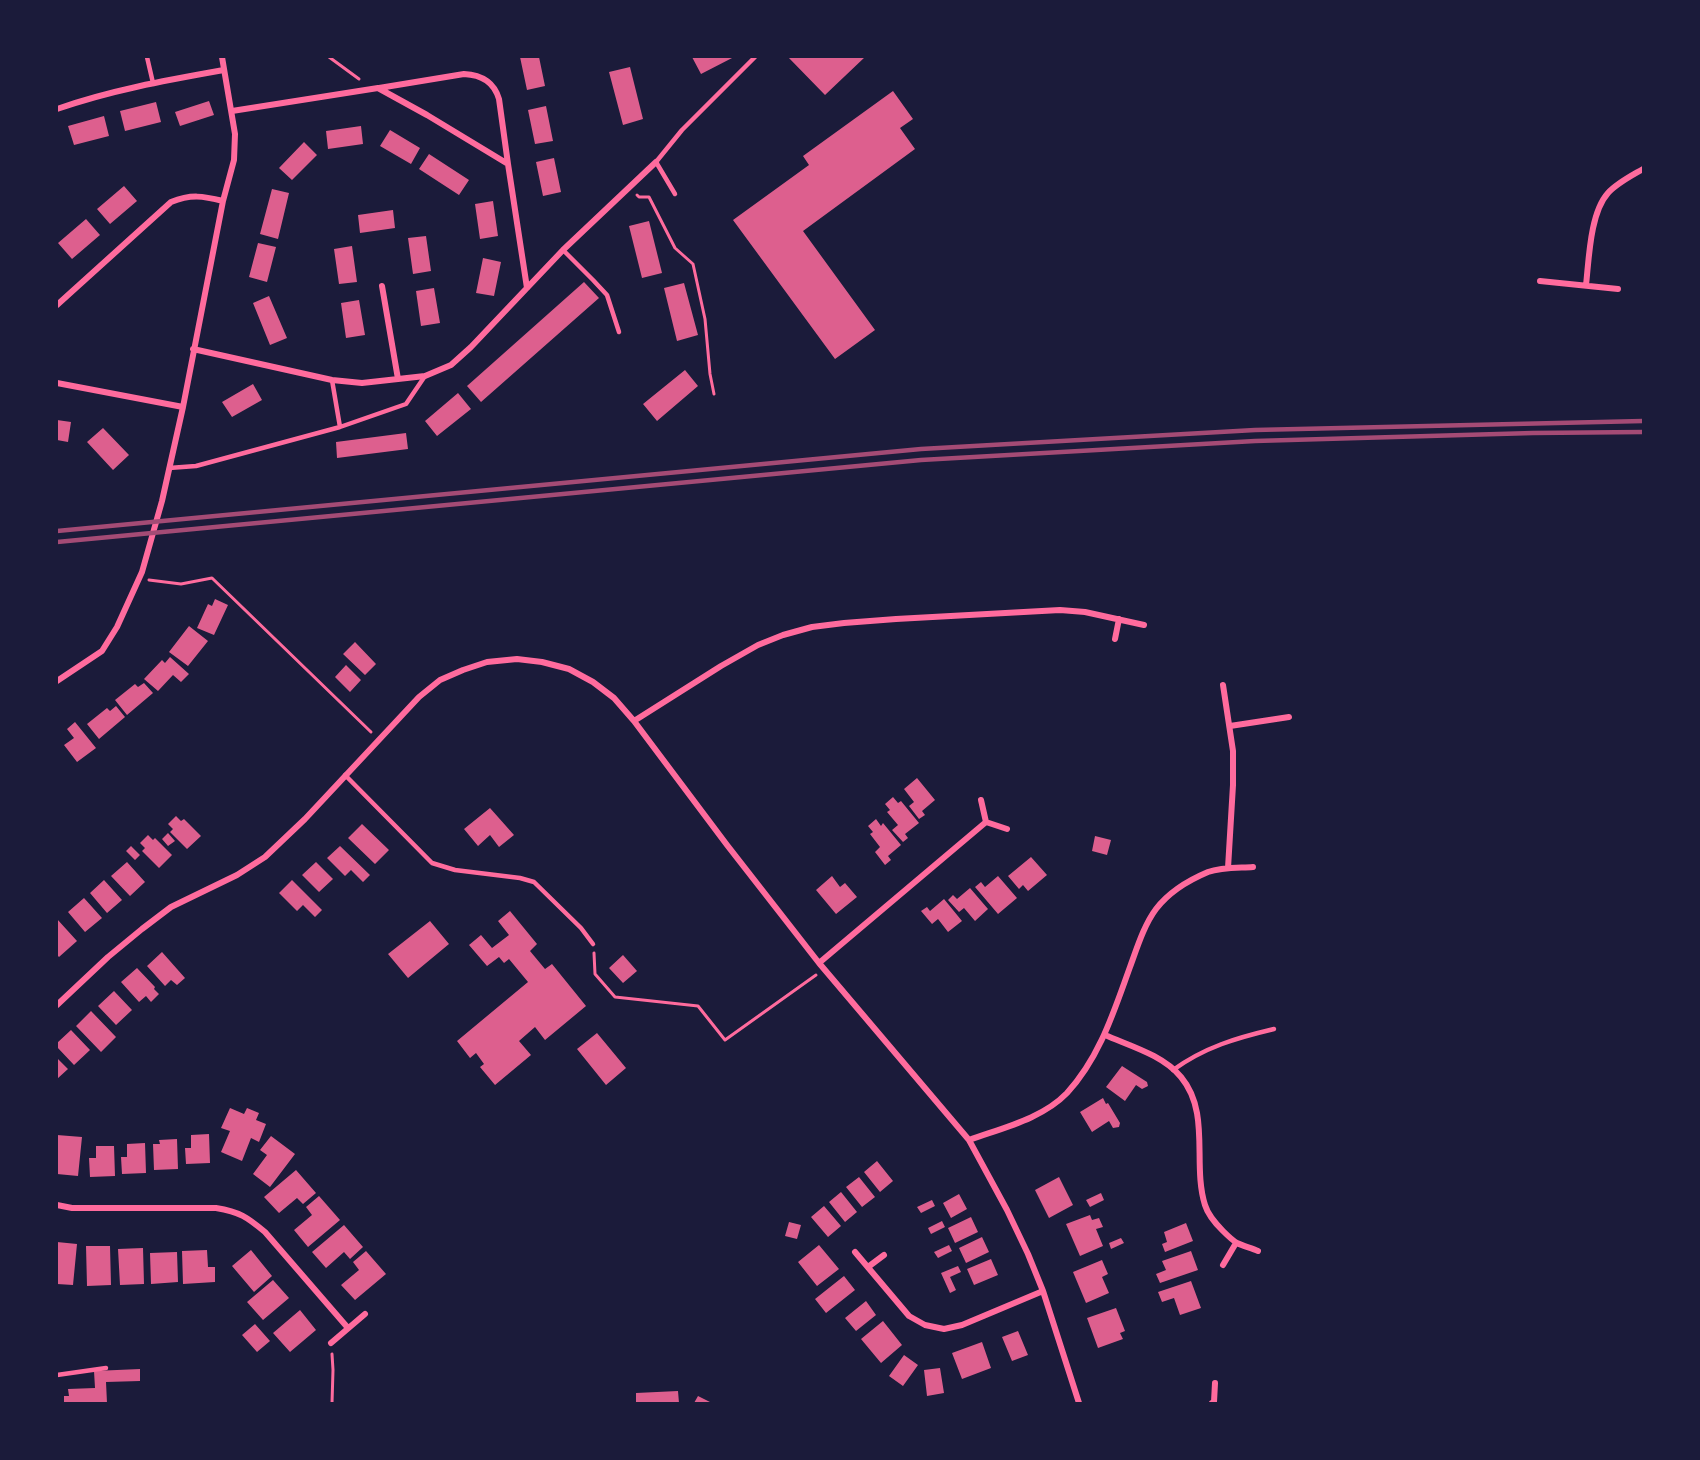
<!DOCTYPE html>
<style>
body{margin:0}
#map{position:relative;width:1700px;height:1460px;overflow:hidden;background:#1b1b3a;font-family:Poppins,sans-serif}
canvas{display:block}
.frame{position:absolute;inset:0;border:58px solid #1b1b3a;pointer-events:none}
</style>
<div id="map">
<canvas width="1700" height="1460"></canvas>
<div class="frame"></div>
</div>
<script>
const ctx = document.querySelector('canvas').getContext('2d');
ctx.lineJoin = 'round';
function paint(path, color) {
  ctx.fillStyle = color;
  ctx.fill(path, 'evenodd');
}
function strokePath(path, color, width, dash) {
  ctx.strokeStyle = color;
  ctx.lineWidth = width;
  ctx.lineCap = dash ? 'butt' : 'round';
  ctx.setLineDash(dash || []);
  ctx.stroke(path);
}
paint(new Path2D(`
 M520 57H539L545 86 527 90Z
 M692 57H734L701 74Z
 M788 57H865L825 95Z
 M630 67 643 119 623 125 609 72Z
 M893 91 913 119 900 128 915 149 803 231 875 330 835 359 733 220 809 165 803 156Z
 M209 101 214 115 180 126 175 112Z
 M156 102 161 122 125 131 120 111Z
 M546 106 553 141 535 144 528 110Z
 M104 116 109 136 74 145 68 126Z
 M361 126 363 144 328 149 326 131Z
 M390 130 420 148 411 164 380 146Z
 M304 142 317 155 292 180 279 168Z
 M429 154 469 180 459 195 419 169Z
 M554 158 561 192 543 196 536 162Z
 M124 186 137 201 110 224 97 209Z
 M272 189 289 193 278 239 260 234Z
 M493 201 498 236 480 239 475 204Z
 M393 210 395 228 360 233 358 215Z
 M86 219 100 235 72 259 58 243Z
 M649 221 662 273 642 278 629 226Z
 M426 236 431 271 413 274 408 238Z
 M258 243 276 247 267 282 249 277Z
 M352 246 357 282 339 284 334 249Z
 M483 258 501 262 494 296 476 293Z
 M584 282 599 298 481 402 467 386Z
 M684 283 698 335 677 341 664 288Z
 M434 288 440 323 421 326 416 291Z
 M269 296 287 338 270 345 253 303Z
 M359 300 365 335 346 338 341 303Z
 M685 370 698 386 657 421 643 404Z
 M253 384 262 400 232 417 222 402Z
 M458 393 471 409 437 436 425 421Z
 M57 420 71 422 68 442 57 440Z
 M103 428 129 455 113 470 87 442Z
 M406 433 408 449 337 458 336 442Z
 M215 599 228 605 214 635 197 628 208 604 212 606Z
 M189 626 208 641 188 666 169 652Z
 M355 642 376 664 365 675 343 654Z
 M170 657 189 674 181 682 173 675 158 691 144 679 162 660 165 663Z
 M346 665 361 680 350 692 335 677Z
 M144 683 153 693 127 715 115 700 135 684 138 687Z
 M116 706 125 717 99 739 87 724 107 708 110 711Z
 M75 722 96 748 77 762 64 745 74 738 67 729Z
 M917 778 935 800 922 811 925 815 919 819 909 806 914 802 904 789Z
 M893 797 898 803 901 801 919 823 905 834 908 838 903 842 892 830 898 825 887 812 890 810 885 804Z
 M490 808 514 835 499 847 490 835 478 846 464 829Z
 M176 816 181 821 184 819 201 836 187 849 170 832 173 829 168 824Z
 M876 819 881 826 883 823 901 845 888 856 891 860 885 865 875 852 880 847 870 834 873 832 868 826Z
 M362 824 389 850 375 864 348 838Z
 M168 833 175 841 168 846 162 839Z
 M148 835 153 840 155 838 172 855 159 868 142 851 145 848 140 843Z
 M1095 836 1111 840 1107 855 1092 851Z
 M131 846 140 855 135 860 126 851Z
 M340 846 370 875 363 882 351 870 345 876 327 858Z
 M1031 857 1047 875 1028 891 1023 885 1019 889 1008 876Z
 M127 862 145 882 130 896 111 876Z
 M316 862 333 879 319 892 302 875Z
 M832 876 840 887 845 883 857 897 836 914 816 890Z
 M998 876 1017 898 998 914 975 887 981 882 985 887Z
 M104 880 122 900 107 913 90 893Z
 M292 880 322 910 315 917 303 905 297 911 279 893Z
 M970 888 988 909 975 921 964 908 959 912 948 900 953 895 957 899Z
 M84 898 102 918 85 932 68 912Z
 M944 899 962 921 948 932 938 919 932 924 921 911 927 907 930 911Z
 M510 911 537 944 530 951 545 969 552 964 586 1006 545 1040 535 1027 519 1041 531 1055 495 1085 480 1067 484 1064 476 1053 470 1058 457 1041 528 982 509 959 504 963 499 957 487 966 469 945 481 935 492 948 509 935 498 921Z
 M57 919 77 941 59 957 57 955Z
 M430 921 449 944 408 978 388 954Z
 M162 952 185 978 177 985 171 980 165 986 147 966Z
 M623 955 637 971 623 983 609 968Z
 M137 968 155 987 154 989 159 994 151 1002 146 996 139 1002 121 982Z
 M114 991 132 1010 116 1025 98 1006Z
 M91 1011 116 1037 101 1052 76 1026Z
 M71 1030 90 1050 74 1065 57 1047V1043Z
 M597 1033 626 1068 606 1085 577 1049Z
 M57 1058 68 1069 57 1079Z
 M1122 1066 1147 1082 1148 1086 1142 1089 1136 1085 1125 1101 1106 1087Z
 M1103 1098 1106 1104 1108 1103 1120 1123 1119 1127 1113 1128 1109 1121 1092 1132 1080 1112Z
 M230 1108 244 1114 247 1108 259 1113 256 1120 266 1124 259 1142 251 1138 242 1161 221 1152 230 1131 221 1128Z
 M209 1134 210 1163 186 1164 185 1148H191V1135Z
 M57 1135 82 1137 78 1176 57 1174Z
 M271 1136 295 1154 270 1187 253 1174 267 1155 260 1150Z
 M177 1139 178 1169 154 1170 153 1144H160L159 1140Z
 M145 1143 146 1173 122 1174 121 1157H127V1144Z
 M96 1146H114L115 1176 90 1177 89 1158H96Z
 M877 1161 893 1181 880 1192 864 1172Z
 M296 1170 316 1193 303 1204 297 1198 279 1213 264 1197Z
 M859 1177 875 1197 862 1207 846 1187Z
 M1059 1177 1073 1205 1049 1218 1035 1190Z
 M841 1192 857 1212 845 1222 829 1202Z
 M1101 1193 1104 1200 1090 1207 1086 1200Z
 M959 1194 967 1209 951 1218 943 1203Z
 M319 1196 340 1220 308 1247 294 1230 312 1215 306 1207Z
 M932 1200 935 1206 921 1213 917 1207Z
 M824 1206 841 1226 828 1237 811 1217Z
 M1090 1215 1092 1220 1099 1218 1103 1227 1096 1229 1103 1246 1080 1256 1066 1224Z
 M971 1217 978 1232 955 1243 948 1228Z
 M942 1221 945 1227 931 1234 928 1228Z
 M789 1222 801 1225 797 1239 785 1236Z
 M1186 1223 1193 1241 1165 1252 1162 1244 1167 1242 1164 1232Z
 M344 1225 363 1247 350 1259 344 1252 326 1268 312 1252Z
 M982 1237 989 1252 966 1263 959 1248Z
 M1121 1238 1124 1243 1111 1249 1109 1243Z
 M57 1242 77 1244 73 1285 57 1284Z
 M819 1245 839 1269 817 1286 798 1262Z
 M949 1245 952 1251 938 1258 934 1252Z
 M86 1246H110L111 1285 87 1286Z
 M143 1248 144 1284 120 1285 118 1249Z
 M207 1250 208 1267H215V1282L183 1284 182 1251Z
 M251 1250 272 1276 254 1292 232 1266Z
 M366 1251 386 1274 355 1300 341 1285 359 1270 353 1262Z
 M1191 1251 1198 1270 1160 1283 1156 1274 1166 1270 1162 1261Z
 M177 1252 178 1282 151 1284 150 1253Z
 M991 1259 998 1275 974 1285 967 1269Z
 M1102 1260 1108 1274 1102 1277 1109 1293 1086 1303 1073 1272Z
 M958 1266 961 1272 950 1277 956 1290 950 1293 941 1273Z
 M844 1276 855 1290 826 1313 815 1299Z
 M273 1280 289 1298 263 1320 247 1302Z
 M1191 1281 1201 1308 1180 1315 1174 1298 1162 1302 1158 1292Z
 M866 1301 876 1315 856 1331 845 1318Z
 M1116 1308 1125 1331 1120 1333 1123 1339 1098 1348 1087 1318Z
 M300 1310 316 1330 290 1352 273 1333Z
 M883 1321 902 1345 881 1363 861 1339Z
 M255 1324 270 1341 257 1352 242 1335Z
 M1018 1331 1028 1355 1012 1361 1002 1337Z
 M982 1342 991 1368 962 1379 952 1353Z
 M904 1355 918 1365 903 1386 889 1376Z
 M940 1368 944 1393 927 1396 924 1370Z
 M140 1369V1381L106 1382 107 1403H64V1396H69L68 1389 95 1388 94 1371Z
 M678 1391 679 1403H636V1393Z
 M698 1396 712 1403H694Z`), '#dd5f8e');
strokePath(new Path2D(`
 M329 57 359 79
 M637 195 639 197H649L675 248 693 264 705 319 710 374 714 394
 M149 580 181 584 212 578 371 732
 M594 953 595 974 615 997 698 1006 725 1040 816 975
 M332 1354 333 1370 332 1403`), '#ff6b9d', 3);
strokePath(new Path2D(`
 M147 57 153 83
 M675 194 656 162 682 130 755 57
 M563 250 593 280 607 295 619 332
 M332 380 340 427
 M169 468 196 466 340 427 406 404 425 376
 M345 775 432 863 455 870 520 878 534 882 581 928 593 944
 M1173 1070C1205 1047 1236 1038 1274 1029
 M57 1375 106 1368`), '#ff6b9d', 4.5);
strokePath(new Path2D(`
 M379 88 464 74C482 75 494 82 499 99L508 164
 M57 109C111 90 168 80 224 70
 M232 111 378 88 427 115 508 164 527 288
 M1540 281 1618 289
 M1586 285C1589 259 1590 213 1608 193 1617 183 1631 176 1643 169
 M382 286 398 379
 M57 305 171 202C191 194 203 196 223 201
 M193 349 332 380 362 383 425 376 451 365 471 347 563 250 656 162
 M57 383 183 407
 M1115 639 1119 619
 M57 681 102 651 117 627 142 572 162 501 183 407 223 201 234 160 235 134 222 57
 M1223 685 1233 751V785L1228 868
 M634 721 721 666 758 645 783 635 812 627 844 623 896 619 1060 610 1085 612 1144 625
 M1230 726 1289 717
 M986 822 1007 829
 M819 963 986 822 981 800
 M57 1005 108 957 142 929 171 907 237 875 265 857 305 819 419 697 440 680 463 670 487 662 517 659 542 662 569 669 593 682 614 698 634 721 727 845 819 963 969 1140 1007 1210 1028 1254 1043 1291 1079 1403
 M1105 1035C1130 1046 1163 1055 1181 1077 1211 1113 1192 1164 1205 1205 1208 1215 1216 1224 1223 1231 1227 1235 1232 1240 1237 1243 1243 1246 1251 1248 1258 1251
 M969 1140C1002 1128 1042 1119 1067 1093 1100 1057 1114 1011 1130 967 1137 948 1144 925 1156 909 1169 892 1189 880 1208 872 1222 867 1239 868 1253 867
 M57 1205 72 1208H216C240 1212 247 1217 265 1232L348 1328
 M855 1252 909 1316 925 1325 944 1329 962 1325 1043 1291
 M1223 1265 1236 1243
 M868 1267 884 1255
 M331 1343 365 1314
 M1212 1403 1214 1402 1215 1383`), '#ff6b9d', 6);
strokePath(new Path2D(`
 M57 531 921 449 1255 430 1643 421
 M57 542 921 460 1255 441 1533 433 1643 432`), '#a44b75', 4.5);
</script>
